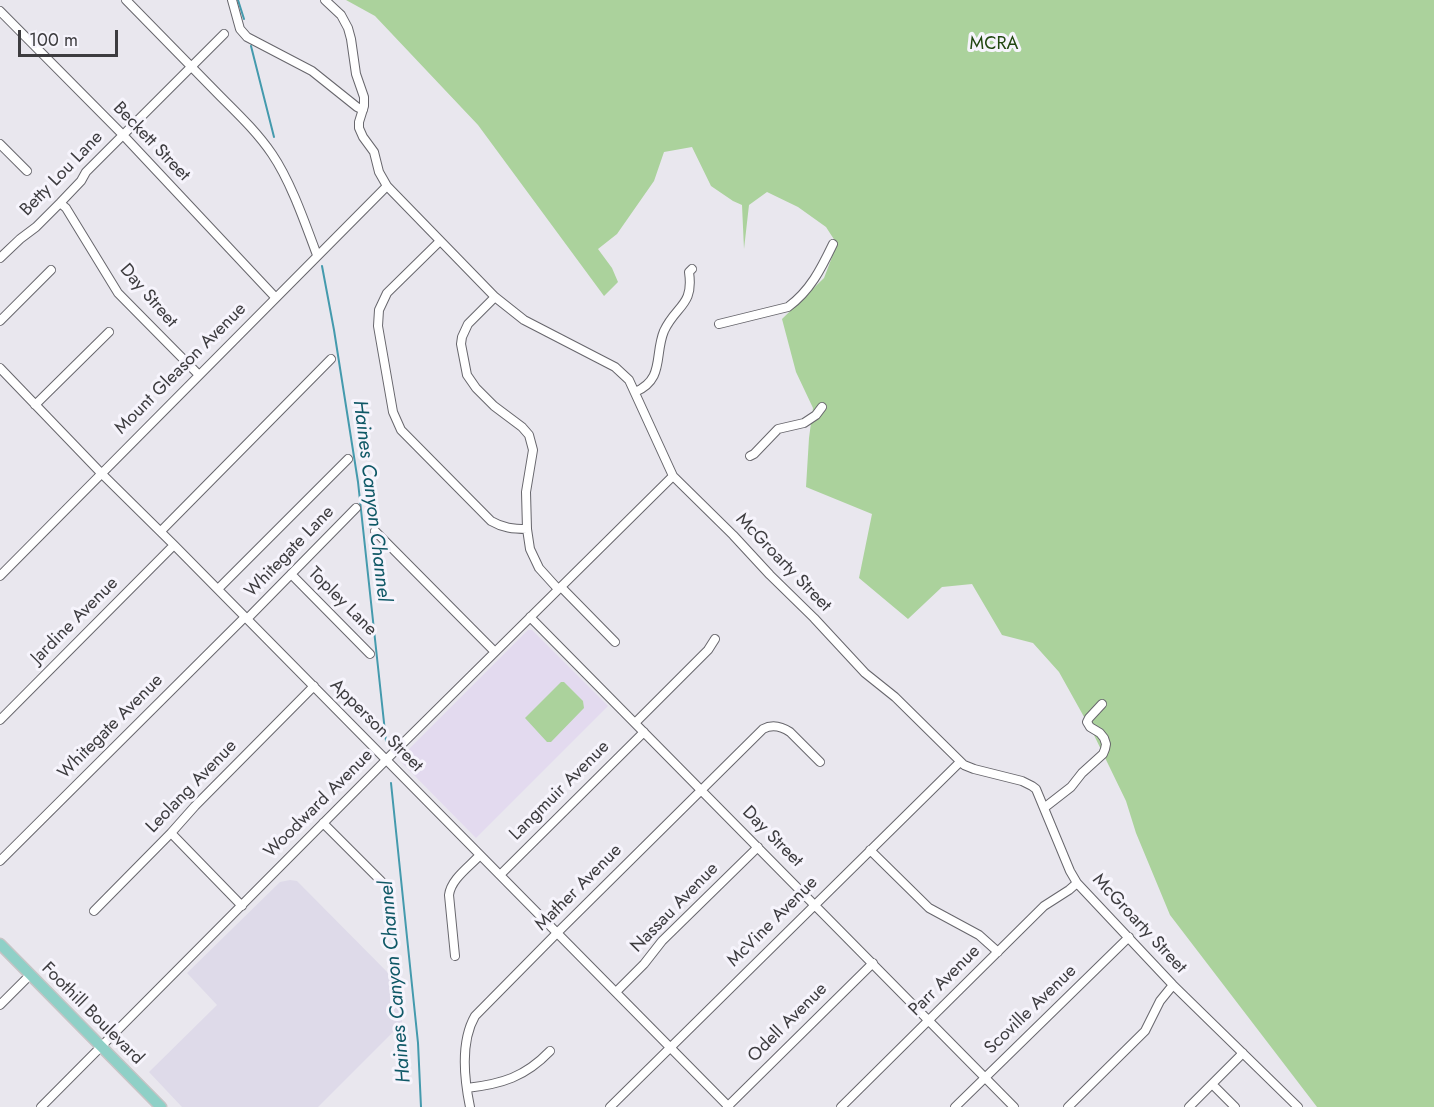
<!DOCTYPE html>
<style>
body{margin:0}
#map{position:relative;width:1434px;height:1107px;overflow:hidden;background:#e9e7ee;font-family:Jost,sans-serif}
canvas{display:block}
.scale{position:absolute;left:18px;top:30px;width:100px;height:27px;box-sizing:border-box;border:3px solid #3d3c3f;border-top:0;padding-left:8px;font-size:18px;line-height:21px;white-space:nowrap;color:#3d3c3f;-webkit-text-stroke:4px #f6f4fc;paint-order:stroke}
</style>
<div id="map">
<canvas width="1434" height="1107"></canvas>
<div class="scale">100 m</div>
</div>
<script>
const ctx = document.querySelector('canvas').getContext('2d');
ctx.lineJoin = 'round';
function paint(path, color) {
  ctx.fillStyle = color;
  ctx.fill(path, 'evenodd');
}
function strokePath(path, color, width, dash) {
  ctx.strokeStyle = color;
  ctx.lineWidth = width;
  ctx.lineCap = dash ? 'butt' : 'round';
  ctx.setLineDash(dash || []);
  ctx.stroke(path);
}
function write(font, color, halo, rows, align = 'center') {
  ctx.font = font + ' Jost,sans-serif';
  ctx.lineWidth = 6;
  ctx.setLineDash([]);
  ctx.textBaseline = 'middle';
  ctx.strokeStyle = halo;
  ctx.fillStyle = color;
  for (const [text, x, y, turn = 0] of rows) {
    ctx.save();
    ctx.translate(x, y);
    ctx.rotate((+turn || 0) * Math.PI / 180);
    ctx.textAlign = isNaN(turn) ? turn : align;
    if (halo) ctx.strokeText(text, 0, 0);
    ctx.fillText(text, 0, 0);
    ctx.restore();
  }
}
paint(new Path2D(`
 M290 880 297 881 401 986 402 1023 318 1107H182L149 1072 217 1005 187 973 280 882Z`), '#dedae9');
paint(new Path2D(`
 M528 630H532L608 706 476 838 401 762 399 759Z`), '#e3daef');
paint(new Path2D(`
 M346 0H1434V1107H1317L1170 915 1136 833 1126 801 1093 733 1059 672 1033 643 1002 635 972 584 942 587 908 619 859 578 872 514 806 487 809 438 813 408 796 372 782 319 824 278 837 244 826 227 798 207 767 192 749 205 744 249 742 205 733 201 711 186 692 147 664 152 654 181 617 234 598 249 612 268 618 282 604 296 478 125 375 16Z
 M561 682H564L583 701 584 708 551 742H547L525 718Z`), '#abd29c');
strokePath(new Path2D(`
 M238 0 244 19
 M251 46 274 137
 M322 266 334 330 358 482 386 741
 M391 783 418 1043 421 1107`), '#449aad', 2);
const minor = new Path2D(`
 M126 0C157 32 189 64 220 96 238 114 257 132 272 154 291 182 305 223 317 255
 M232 0 240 29 247 37 312 71 357 107 363 110
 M325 0 341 15 348 28 351 39 356 74 364 97V106L359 122V128L363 137 374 152 379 172 387 186 495 297 524 320 615 367 629 380 673 476 733 535 770 575 814 618 865 673 895 697 964 765 974 769 1022 781 1032 786 1036 789 1070 871 1077 883 1173 985 1298 1107
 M0 11 123 135 275 297
 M0 144 27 171
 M60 203 66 208 118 293 199 375
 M440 241 387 293 379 310 378 326 393 412 401 430 491 521C503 528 513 529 527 529
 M0 258 20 239 36 227 60 203 81 181 86 172 224 34
 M495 297 468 324 462 337 461 344 467 375 476 388 494 406 522 427 529 435 533 450 526 492 527 529 530 549 539 568 558 589
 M0 321 51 270
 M719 324 788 307C810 291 821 269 833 244
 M0 368 101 473 174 545 729 1107
 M635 392C665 379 654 355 664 331 676 305 694 306 689 272L692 269
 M35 405 109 332
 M750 456 754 454 778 429 804 423 816 415 822 407
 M161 531 331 359
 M375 531 495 652
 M291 574 370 654
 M0 576 387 186
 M561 587 615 642
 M218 589 348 459
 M530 617 1014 1107
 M247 619 356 508
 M0 720 174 545
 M635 723 708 650 715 639
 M1044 808 1071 787 1082 773 1103 754 1105 749 1106 744 1104 738 1100 733 1090 727 1087 722 1089 718 1102 704
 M323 823 381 881
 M171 833 242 906
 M870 850 929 908 979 935 998 952
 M0 861 245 617
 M500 875 644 732
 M94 911 171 833 195 806 314 686
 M455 956 449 895C451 879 469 867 480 855
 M616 992 644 964 662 941 758 847
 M0 1005 30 975
 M1212 1084 1235 1107
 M467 1088C502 1084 525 1077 550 1051
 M41 1107 394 752 673 476
 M470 1107C464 1078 460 1042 475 1016L557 933 763 729C772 724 781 726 790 732L820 762
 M610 1107 960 762
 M727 1107 873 963
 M841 1107 1044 906 1069 890 1077 883
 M955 1107 1129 937
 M1068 1107 1145 1031 1160 1001 1173 985
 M1189 1107 1243 1053`);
const major = new Path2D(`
 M0 944 161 1107`);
strokePath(minor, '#67666c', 10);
strokePath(major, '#c5c4c5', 13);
strokePath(minor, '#fff', 8);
strokePath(major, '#8fd0c7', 10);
write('18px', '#214710', '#f6f4fc', [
 ["MCRA",994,45]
]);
write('18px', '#3d3c3f', '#f6f4fc', [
 ["Beckett Street",151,142,46],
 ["Betty Lou Lane",62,174,-46],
 ["Day Street",148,296,49],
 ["Mount Gleason Avenue",181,369,-45],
 ["Whitegate Lane",290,552,-46],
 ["McGroarty Street",783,563,46],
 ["Topley Lane",342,602,45],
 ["Jardine Avenue",75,621,-45],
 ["Apperson Street",376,726,45],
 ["Whitegate Avenue",111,727,-45],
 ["Leolang Avenue",192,787,-46],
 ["Langmuir Avenue",560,791,-45],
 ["Woodward Avenue",319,804,-45],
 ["Day Street",772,837,45],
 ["Mather Avenue",579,888,-45],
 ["Nassau Avenue",675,908,-46],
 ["McVine Avenue",773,922,-45],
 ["McGroarty Street",1139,924,47],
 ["Parr Avenue",945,981,-45],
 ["Scoville Avenue",1031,1010,-44],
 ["Foothill Boulevard",92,1014,45],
 ["Odell Avenue",788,1023,-45]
]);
write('italic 20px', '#0f5866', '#f6f4fc', [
 ["Haines Canyon Channel",371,501,83],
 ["Haines Canyon Channel",396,982,-95]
]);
</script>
